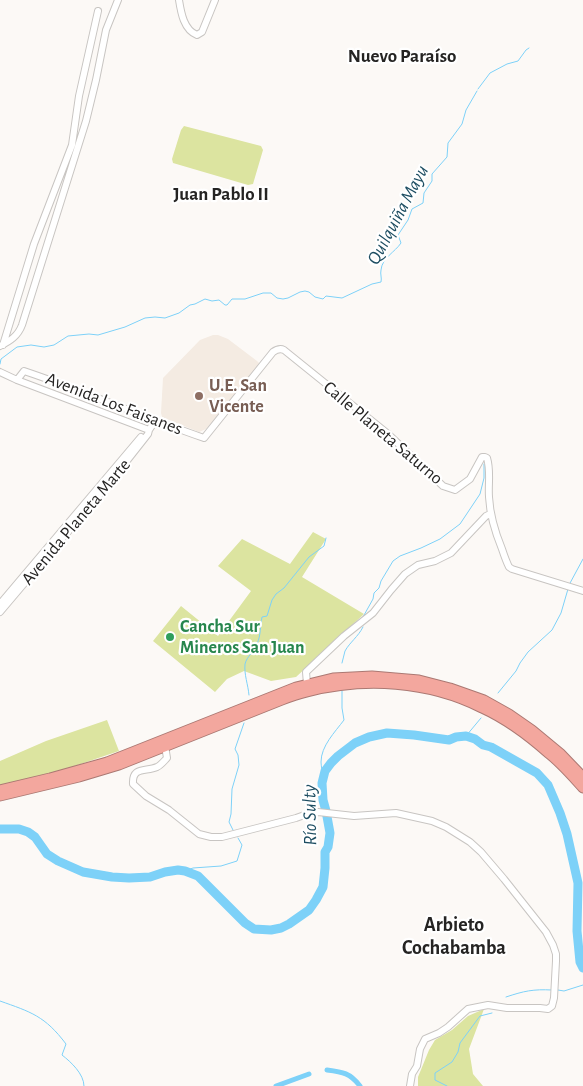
<!DOCTYPE html>
<meta charset="utf-8">
<style>
body{margin:0}
canvas{display:block;background:#fcf9f6}
</style>
<canvas width="583" height="1086"></canvas>
<script>
const ctx = document.querySelector('canvas').getContext('2d');
ctx.lineJoin = 'round';
function paint(path, color) {
  ctx.fillStyle = color;
  ctx.fill(path, 'evenodd');
}
function strokePath(path, color, width, dash) {
  ctx.strokeStyle = color;
  ctx.lineWidth = width;
  ctx.lineCap = dash ? 'butt' : 'round';
  ctx.setLineDash(dash || []);
  ctx.stroke(path);
}
function write(font, color, halo, rows, align = 'center') {
  ctx.font = font + ' "Alegreya Sans",sans-serif';
  ctx.lineWidth = 4.5;
  ctx.setLineDash([]);
  ctx.textBaseline = 'middle';
  ctx.strokeStyle = halo;
  ctx.fillStyle = color;
  for (const [text, x, y, turn = 0] of rows) {
    ctx.save();
    ctx.translate(x, y);
    ctx.rotate((+turn || 0) * Math.PI / 180);
    ctx.textAlign = isNaN(turn) ? turn : align;
    if (halo) ctx.strokeText(text, 0, 0);
    ctx.fillText(text, 0, 0);
    ctx.restore();
  }
}
paint(new Path2D(`
 M213 335H218L228 339 257 361 259 363 260 367 206 429 199 432 162 417 161 413 163 378 200 340Z`), '#f4ebe2');
paint(new Path2D(`
 M184 126 261 146 263 150 253 184 248 185 173 163 172 159 181 130Z
 M313 532 326 539 302 577 364 614 296 677 271 681 244 671 227 679 215 692 153 641 181 606 218 636 251 591 218 566 242 539 290 564Z
 M107 720 119 751 57 772 0 785V761L46 741Z
 M484 1009 469 1049 473 1074 483 1086H418V1077L429 1050 435 1040 452 1030 468 1016Z`), '#dce4a0');
strokePath(new Path2D(`
 M478 89 490 73 507 64 518 61 526 50 529 48
 M0 364 1 359 17 347 31 345 44 347 54 345 68 336 89 334 98 335 125 327 145 318 155 317 165 318 179 313 190 305 195 304 205 299 212 301 219 300 225 305H227L232 299H245L263 293H271L277 298 283 299 288 298 300 292 305 291 309 292 315 297 323 299 326 296 342 298 372 284 381 282C382 278 380 274 381 270 382 258 395 252 401 243L398 235 408 220 412 209 423 203 424 193 432 181V174L447 157 448 143 462 124 466 110 477 91
 M569 585 583 559
 M363 617 373 599 374 593 379 588 381 581 393 561 400 556 421 548 440 539 460 524 480 494 484 478V464
 M342 663C343 659 344 655 345 651 350 642 358 637 363 627
 M498 693 516 671 520 663 528 652 552 630 561 613 568 589
 M249 695C248 684 244 675 245 664 247 656 254 652 257 644 261 635 260 626 262 617L267 616 272 600 276 594 284 588 309 557 324 546 326 538
 M466 736 481 718
 M323 778C323 773 321 767 321 762 321 746 335 732 344 720L342 708V691
 M233 830 229 822 231 814 232 789 239 765 238 755 235 749 244 723
 M185 871 193 868 221 866 237 861 242 845 238 838
 M558 990 564 991 583 985
 M506 997C524 991 533 989 552 990
 M0 1001C31 1012 45 1016 66 1044L62 1055C71 1062 84 1074 84 1086
 M447 1086 435 1080V1073L452 1062 458 1052 460 1043 477 1020 480 1016 492 1013`), '#7dd1f8', 1);
strokePath(new Path2D(`
 M327 1070C343 1072 350 1073 360 1086
 M276 1086 309 1074`), '#7dd1f8', 5);
strokePath(new Path2D(`
 M0 829H19L28 832 35 837 47 854 58 861 83 872 112 877 129 878 150 877 165 872 178 870 185 871 198 876 245 923 254 929 271 930 281 928 289 924 309 910 316 900 323 887 325 868V852L328 847 330 833 326 811 323 800 322 783 325 771 331 763 338 756 355 743 369 737 387 733 414 735 449 740 456 737 466 736 475 739 483 745 491 747 537 773 548 785 560 813 567 834 578 883 577 931 580 962 583 968`), '#7dd1f8', 9);
const minor = new Path2D(`
 M179 0C181 13 184 30 197 35L202 32 215 0
 M3 345 34 244 72 145 79 96 98 11
 M0 346C10 341 18 336 22 325L86 121 96 80 106 30 118 0
 M0 372 17 380 149 430
 M17 380 24 371C84 391 143 417 204 438L273 352C277 349 280 348 284 350L387 433 443 486 455 490 470 479 482 457H485L487 458C491 471 488 484 489 497 490 515 495 532 502 549 504 555 506 561 509 567L512 569 583 591
 M0 604 141 437
 M0 612 111 481 148 434 149 430 155 421
 M307 684 306 672 344 636 373 613 391 590 405 574 418 565 435 561 451 553 486 516 490 514
 M165 746 167 758C164 761 161 765 157 767 146 772 132 766 133 784L146 796 169 810 199 834 211 837H222L296 818 310 813 318 812 354 816 396 813 432 821 446 827 470 842 481 852 504 879 546 932 553 945 556 954V961L554 998 552 1006 548 1009 540 1008H507L488 1005 468 1009 448 1027 439 1033 425 1039 420 1049 417 1066 412 1074 410 1086`);
const highway = new Path2D(`
 M0 790 50 778 107 762 296 687 333 678 372 676 419 680 450 688 484 700 509 714 532 730 561 754 583 777
 M0 796 79 777 119 765 282 700C290 697 299 694 307 692 364 677 429 681 482 708 506 719 529 736 548 753 561 763 572 776 583 788`);
strokePath(minor, '#c8c5c2', 8);
strokePath(highway, '#ab7973', 11);
strokePath(minor, '#fff', 6);
strokePath(highway, '#f3a79e', 9);
for (const [x, y, r, color] of [
 [199,396,5,"#8d6e63"],
 [170,637,5,"#2e9e5b"]
]) {
  const dot = new Path2D();
  dot.arc(x, y, r, 0, 2 * Math.PI);
  ctx.fillStyle = color;
  ctx.fill(dot);
  strokePath(dot, '#fff', 2);
}
write('bold 18px', '#785e54', '#fff', [
 ["U.E. San",209,386],
 ["Vicente",209,407]
], 'left');
write('18px', '#252423', '#fff', [
 ["Avenida Los Faisanes",114,404,21],
 ["Calle Planeta Saturno",383,433,40],
 ["Avenida Planeta Marte",76,522,-50]
]);
write('bold 18px', '#27864d', '#fff', [
 ["Cancha Sur",180,627],
 ["Mineros San Juan",180,648]
], 'left');
write('bold 19px', '#252423', '#fff', [
 ["Nuevo Paraíso",402,56],
 ["Juan Pablo II",221,194]
]);
write('italic 19px', '#1d4d61', '#fff', [
 ["Quilquiña Mayu",398,215,-62],
 ["Río Sulty",310,815,-91]
]);
write('bold 20px', '#252423', '#fff', [
 ["Arbieto",454,925],
 ["Cochabamba",454,948]
]);
</script>
